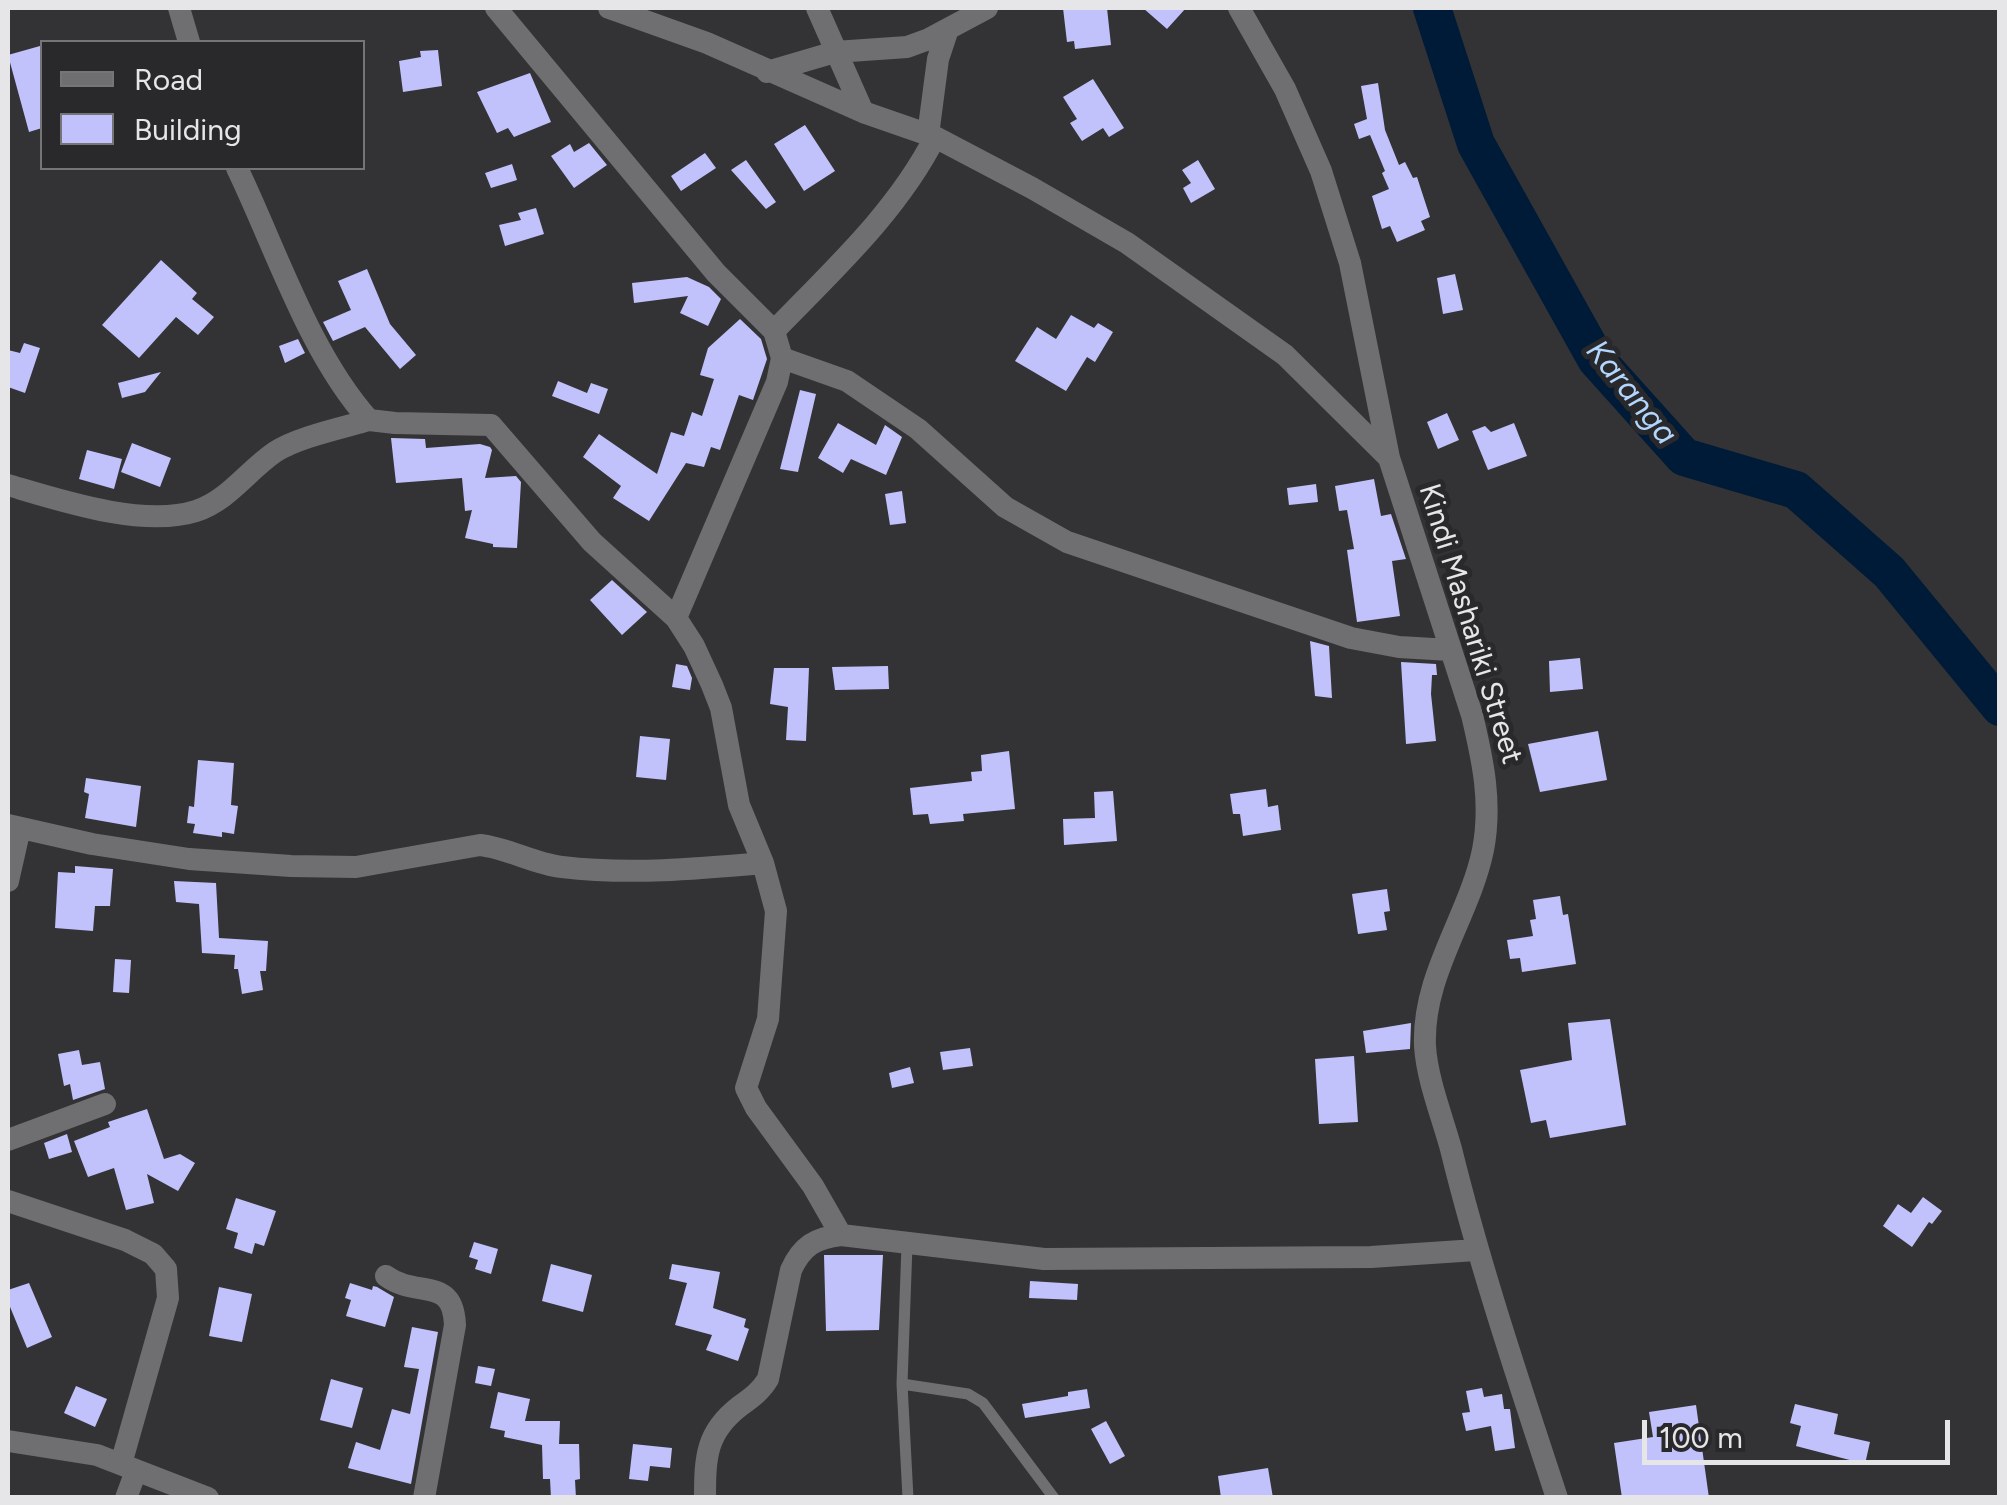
<!DOCTYPE html>
<style>
body{margin:0}
#map{position:relative;width:2007px;height:1505px;overflow:hidden;background:#333336;font-family:Figtree,sans-serif}
canvas{display:block}
.frame{position:absolute;inset:0;border:10px solid #e6e6e8;pointer-events:none}
.legend{position:absolute;left:40px;top:40px;width:325px;height:130px;box-sizing:border-box;background:#29292c;border:2px solid #757577;margin:0;padding:12px 18px;list-style:none;font-size:30px;color:#e6e6e8}
.legend li{display:flex;align-items:center;gap:20px;height:50px}
.legend b{width:50px;border:2px solid #757577}
.scale{position:absolute;left:1642px;top:1420px;width:308px;height:45px;box-sizing:border-box;border:5px solid #e6e6e8;border-top:0;padding-left:12px;font-size:30px;line-height:35px;white-space:nowrap;color:#e6e6e8;-webkit-text-stroke:8px #29292c;paint-order:stroke}
</style>
<div id="map">
<canvas width="2007" height="1505"></canvas>
<div class="frame"></div>
<ul class="legend">
<li><b style="height:12px;background:#6f6e71"></b>Road</li>
<li><b style="height:28px;background:#c1c2fc"></b>Building</li>
</ul>
<div class="scale">100 m</div>
</div>
<script>
const ctx = document.querySelector('canvas').getContext('2d');
ctx.lineJoin = 'round';
function strokePath(path, color, width, dash) {
  ctx.strokeStyle = color;
  ctx.lineWidth = width;
  ctx.lineCap = dash ? 'butt' : 'round';
  ctx.setLineDash(dash || []);
  ctx.stroke(path);
}
function paint(path, color) {
  ctx.fillStyle = color;
  ctx.fill(path, 'evenodd');
}
function write(font, color, halo, rows, align = 'center') {
  ctx.font = font + ' Figtree,sans-serif';
  ctx.lineWidth = 10;
  ctx.setLineDash([]);
  ctx.textBaseline = 'middle';
  ctx.strokeStyle = halo;
  ctx.fillStyle = color;
  for (const [text, x, y, turn = 0] of rows) {
    ctx.save();
    ctx.translate(x, y);
    ctx.rotate((+turn || 0) * Math.PI / 180);
    ctx.textAlign = isNaN(turn) ? turn : align;
    if (halo) ctx.strokeText(text, 0, 0);
    ctx.fillText(text, 0, 0);
    ctx.restore();
  }
}
strokePath(new Path2D(`
 M1432 8 1476 144 1596 359 1684 457 1796 490 1889 572 2000 707`), '#001b37', 38);
paint(new Path2D(`
 M1063 8H1107L1111 45 1075 49 1074 41 1067 42Z
 M1143 8H1186L1167 29Z
 M40 46 42 128 29 132 8 55Z
 M438 50 442 86 403 92 399 61 421 57 420 51Z
 M530 73 551 122 514 137 508 128 497 133 477 92Z
 M1093 79 1124 128 1109 137 1103 128 1082 141 1070 123 1077 119 1063 97Z
 M1378 83 1385 130 1399 165 1405 162 1413 178 1417 177 1430 217 1421 221 1425 230 1397 242 1390 226 1382 229 1372 196 1389 189 1382 173 1385 171 1370 135 1359 139 1354 124 1367 119 1361 86Z
 M805 125 835 171 804 191 774 144Z
 M589 143 607 165 574 188 551 156 570 144 574 152Z
 M705 153 716 168 681 191 671 176Z
 M746 160 776 202 766 209 731 170Z
 M1198 160 1215 189 1191 203 1183 188 1191 183 1182 170Z
 M512 164 517 180 491 188 485 173Z
 M536 208 544 234 505 246 499 225 521 220 518 213Z
 M161 260 197 293 192 299 214 317 198 335 176 317 139 358 102 325Z
 M367 269 390 324 416 355 400 369 365 327 333 341 323 322 351 310 338 281Z
 M1455 274 1463 310 1443 314 1437 278Z
 M687 277 709 287 721 299 708 326 680 313 688 296 634 303 632 283Z
 M1071 315 1094 328 1098 323 1113 332 1095 362 1087 357 1066 391 1015 361 1037 327 1056 339Z
 M740 319 761 339 767 359 753 400 739 395 720 450 711 447 704 467 686 463 649 521 613 498 621 486 583 457 599 434 657 474 671 432 684 436 692 412 702 416 714 379 700 375 708 348Z
 M298 339 305 353 285 363 279 346Z
 M24 343 40 348 25 393 8 387V350L20 353Z
 M161 372 145 392 122 398 118 383Z
 M558 381 587 393 591 383 608 389 599 414 552 396Z
 M800 390 816 394 798 472 780 469Z
 M1447 413 1459 440 1438 449 1427 422Z
 M838 423 876 445 885 425 902 437 886 475 851 459 843 473 818 458Z
 M1514 423 1527 456 1488 470 1472 431 1485 426 1491 432Z
 M391 438 425 439 426 448 480 444 490 447 492 450 485 478 516 476 521 482 517 548 493 547V544L465 538 472 510 465 511 462 478 396 483Z
 M132 443 171 458 160 487 121 472Z
 M87 450 122 459 114 489 79 479Z
 M1374 479 1381 516 1391 514 1406 559 1392 561 1400 616 1357 622 1347 550 1354 549 1347 510 1339 511 1335 486Z
 M1316 484 1318 502 1289 505 1287 488Z
 M902 491 906 523 890 525 885 494Z
 M612 580 647 612 622 635 590 600Z
 M1310 641 1329 646 1332 698 1315 696Z
 M1580 658 1583 689 1550 692 1549 661Z
 M1401 662 1436 664 1437 675H1432L1431 694 1436 741 1406 744Z
 M676 664 687 666 692 678 690 690 672 687Z
 M888 666 889 689 835 690 832 667Z
 M774 668H809L806 741 786 740 788 707 770 704Z
 M1598 731 1607 780 1540 792 1528 744Z
 M640 736 670 739 666 780 636 777Z
 M1009 751 1015 809 963 814 964 821 930 824 928 814 913 815 910 788 972 781 971 772 982 771 981 755Z
 M198 760 234 763 231 805 238 806 234 834 222 832V837L193 833 195 824 187 823 189 806 194 807Z
 M86 778 141 786 136 827 85 818 89 794 84 792Z
 M1266 789 1268 807 1278 805 1281 830 1243 836 1240 814H1233L1230 794Z
 M1113 791 1117 841 1064 845 1063 819 1095 818 1094 792Z
 M75 866 113 869 110 906H95L93 931 55 928 58 872 75 873Z
 M174 881 216 883 219 938 268 941 266 971H260L263 990 242 994 238 969H234L235 955 202 953 199 904 176 902Z
 M1387 889 1390 911 1384 912 1387 930 1358 934 1352 894Z
 M1560 896 1563 915 1568 914 1576 964 1522 972 1520 958 1510 959 1507 940 1533 936 1530 920 1536 919 1533 900Z
 M115 959 131 960 129 993 113 992Z
 M1610 1019 1626 1125 1550 1138 1546 1120 1531 1123 1520 1070 1572 1060 1568 1023Z
 M1411 1023 1410 1049 1366 1053 1363 1031Z
 M970 1048 973 1066 943 1070 940 1052Z
 M79 1050 82 1065 100 1062 105 1089 73 1100 70 1084 64 1086 58 1054Z
 M1354 1056 1358 1122 1319 1124 1315 1059Z
 M910 1067 914 1083 892 1088 889 1073Z
 M147 1109 164 1159 180 1154 195 1163 178 1191 147 1174 154 1203 126 1210 114 1168 88 1177 74 1141 110 1127 108 1122Z
 M67 1134 72 1152 49 1159 44 1143Z
 M1923 1197 1942 1211 1932 1224 1929 1222 1912 1247 1883 1226 1898 1204 1911 1213Z
 M236 1198 276 1211 264 1246 255 1243 252 1254 234 1248 238 1233 226 1229Z
 M474 1242 498 1249 491 1274 475 1269 478 1260 469 1257Z
 M824 1255H883L879 1330 826 1331Z
 M551 1264 592 1275 583 1312 542 1301Z
 M672 1264 720 1272 713 1308 746 1319 744 1327 749 1329 738 1361 706 1350 712 1335 675 1325 687 1283 669 1279Z
 M1030 1281 1078 1284 1077 1300 1029 1298Z
 M29 1283 52 1337 27 1348 8 1302V1290Z
 M350 1283 372 1290 373 1286 377 1287 394 1297 385 1327 346 1316 351 1300 345 1298Z
 M219 1287 252 1294 242 1342 209 1336Z
 M412 1327 438 1332 411 1484 348 1468 356 1442 380 1450 392 1409 410 1414 419 1369 404 1367Z
 M478 1366 495 1369 491 1386 475 1383Z
 M331 1379 363 1388 352 1428 320 1420Z
 M76 1386 107 1399 95 1427 64 1413Z
 M1482 1388 1484 1397 1502 1394 1504 1409H1510L1515 1448 1495 1451 1491 1426 1466 1431 1462 1413 1470 1412 1466 1391Z
 M1087 1389 1090 1408 1025 1418 1022 1404 1068 1396V1392Z
 M498 1392 530 1399 525 1421H560L559 1444H579L580 1479 575 1480 576 1498H551L550 1479H543L542 1445 504 1437 505 1431 490 1428Z
 M1795 1404 1838 1414 1834 1434 1870 1442 1865 1464 1796 1446 1801 1426 1790 1423Z
 M1696 1405 1709 1498H1622L1614 1443 1653 1437 1649 1412Z
 M1106 1421 1125 1456 1110 1464 1091 1429Z
 M633 1444 672 1448 670 1468 650 1466 648 1481 629 1479Z
 M1268 1468 1273 1498H1221L1218 1476Z`), '#c1c2fc');
strokePath(new Path2D(`
 M907 1245 902 1384 908 1498
 M902 1384 968 1394 983 1403 1054 1498`), '#6f6e71', 11);
strokePath(new Path2D(`
 M179 8 189 42
 M496 8 716 273 774 331 782 358 777 382 676 618
 M609 8 707 43 863 112 935 137 1032 188 1127 243 1285 355 1389 458
 M817 8 863 112
 M1239 8 1285 89 1321 171 1350 263 1389 458 1472 715C1483 761 1492 803 1483 850 1469 917 1422 975 1425 1046 1427 1079 1442 1116 1451 1149 1480 1267 1519 1382 1557 1498
 M767 72 835 52 907 47 929 39 987 8
 M928 135 938 59 948 29
 M237 168C276 249 309 353 369 420L395 423 491 425 592 542 676 618 694 646 712 685 721 708 739 805 763 863 776 911 768 1019 746 1088 756 1108 813 1186 841 1235
 M774 331C832 271 897 212 935 137
 M782 358 847 381 918 429 1005 507 1067 542 1351 638 1399 647 1450 650
 M8 485C59 500 143 528 196 511 229 500 247 471 275 452 298 437 342 428 369 420
 M8 825 92 844 189 859 291 866 356 867 480 845C508 848 534 864 562 867 629 875 696 869 763 863
 M8 881 20 828
 M8 1140 105 1104
 M8 1201 125 1240 153 1254 166 1269 168 1298 121 1464
 M386 1276C417 1299 453 1275 455 1325L424 1498
 M8 1441 97 1455 208 1498
 M126 1498 136 1471
 M705 1498C705 1457 706 1432 740 1406 751 1398 761 1391 768 1379L791 1270C802 1246 815 1238 841 1235L1044 1259 1371 1257 1476 1250`), '#6f6e71', 22);
write('30px', '#e6e6e8', '#29292c', [
 ["Kindi Mashariki Street",1470,624,73]
]);
write('italic 32px', '#b2d6fd', '#29292c', [
 ["Karanga",1631,393,51]
]);
</script>
